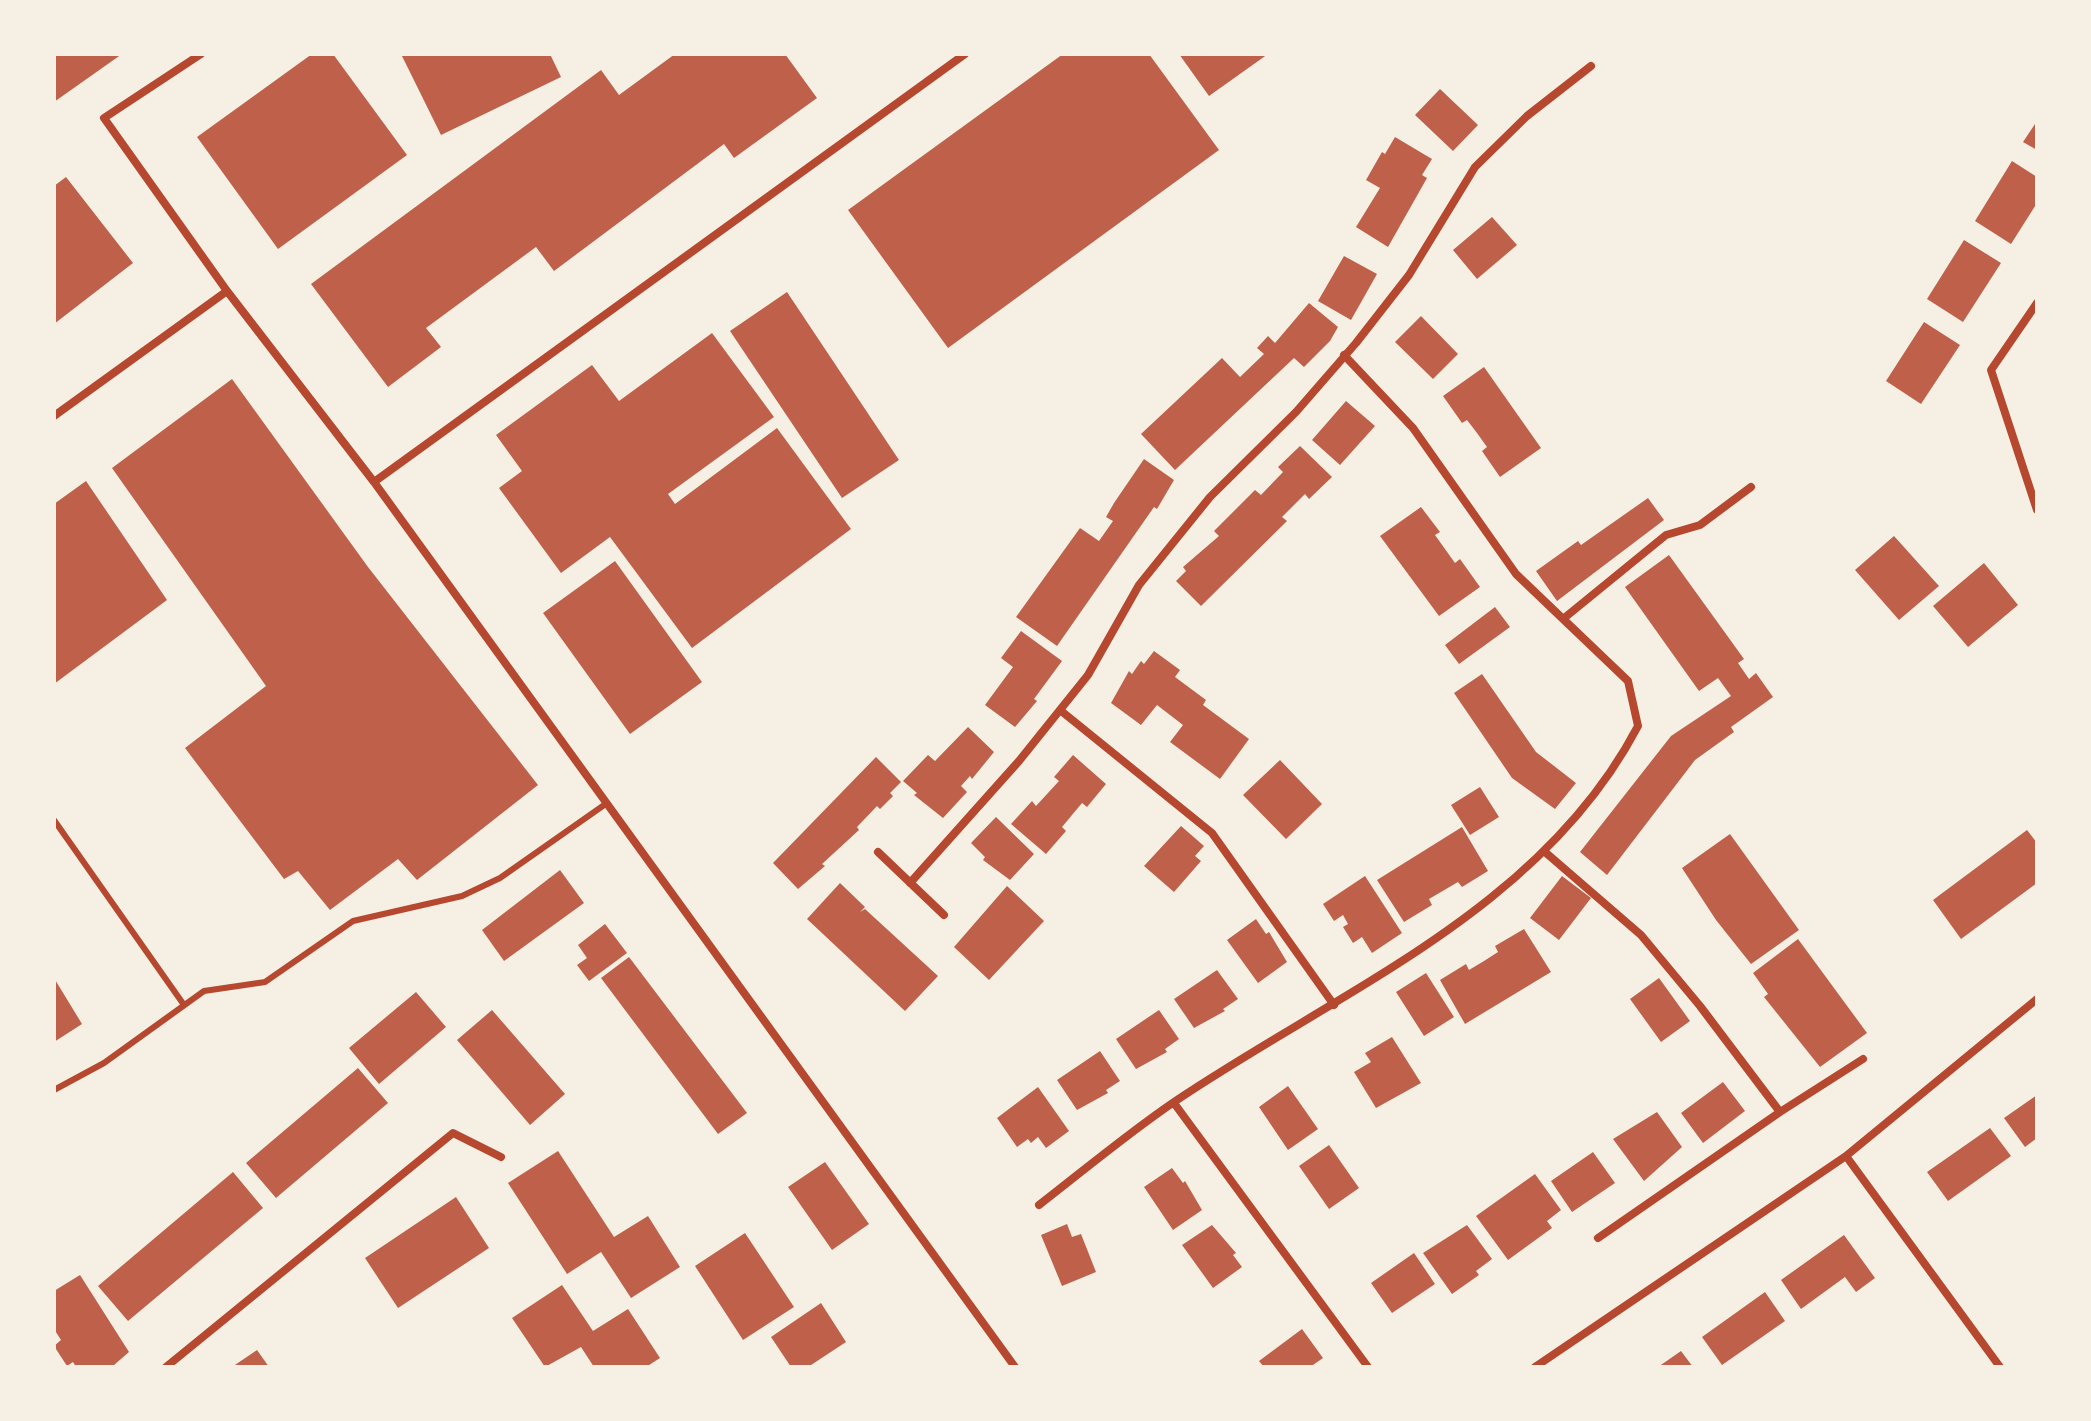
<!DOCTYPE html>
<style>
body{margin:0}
#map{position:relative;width:2091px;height:1421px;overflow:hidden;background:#f6efe4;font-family:Mulish,sans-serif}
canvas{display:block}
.frame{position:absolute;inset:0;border:56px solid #f6efe4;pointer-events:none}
</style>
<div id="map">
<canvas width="2091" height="1421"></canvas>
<div class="frame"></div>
</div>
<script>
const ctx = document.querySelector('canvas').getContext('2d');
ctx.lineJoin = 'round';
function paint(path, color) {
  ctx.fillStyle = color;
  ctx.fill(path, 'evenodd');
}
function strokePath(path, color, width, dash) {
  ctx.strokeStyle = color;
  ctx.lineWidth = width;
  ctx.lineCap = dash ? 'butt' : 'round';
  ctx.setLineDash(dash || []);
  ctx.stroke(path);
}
paint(new Path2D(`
 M54 54H122L54 102Z
 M312 54H333L407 155 278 249 197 137Z
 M401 54H550L561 77 441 135Z
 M675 54H785L817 98 734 158 724 144 554 271 536 247 426 328 441 347 388 387 311 284 601 70 619 95Z
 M1063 54H1149L1219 150 948 348 848 210Z
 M1179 54H1268L1209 96Z
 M1440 89 1478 125 1453 151 1415 115Z
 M2037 121V150L2023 142Z
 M1395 137 1432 159 1422 175 1427 178 1388 247 1356 227 1380 188 1366 180 1382 152 1385 154Z
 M2012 161 2037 177V203L2011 244 1975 221Z
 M66 177 133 263 54 324V186Z
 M1492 217 1517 245 1477 279 1453 250Z
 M1964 240 2001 263 1963 322 1927 299Z
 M1344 256 1377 274 1351 320 1318 301Z
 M787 292 899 460 842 498 730 331Z
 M1309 303 1338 327 1330 341 1304 367 1294 358 1175 470 1141 434 1222 358 1240 377 1264 354 1257 348 1268 336 1275 343Z
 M1421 316 1458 354 1433 379 1395 342Z
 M1924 322 1960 345 1921 404 1886 381Z
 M712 333 774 417 668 494 675 504 777 428 851 529 692 648 610 537 561 573 499 488 522 471 496 435 592 365 619 401Z
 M1484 367 1541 448 1500 477 1482 451 1487 447 1477 433 1467 420 1462 423 1443 396Z
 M232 379 368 567 538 785 417 880 398 859 330 910 298 871 284 879 185 748 266 686 112 468Z
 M1346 401 1375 426 1340 465 1312 440Z
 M1300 446 1332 477 1309 499 1305 494 1282 517 1287 521 1201 606 1176 581 1186 571 1183 567 1219 536 1214 531 1255 490 1261 495 1283 472 1278 467Z
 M1144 459 1174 480 1157 509 1154 507 1057 646 1016 617 1080 528 1099 541 1113 521 1106 517 1114 503Z
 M86 481 167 600 54 684V504Z
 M1648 498 1664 520 1557 601 1536 571 1578 541 1581 545Z
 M1421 507 1440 532 1435 535 1455 563 1460 559 1480 587 1439 616 1380 536Z
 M1894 536 1939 586 1899 620 1855 570Z
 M1669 555 1744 659 1738 663 1749 679 1756 673 1773 697 1731 727 1734 732 1695 760 1607 875 1580 852 1671 736 1731 696 1718 678 1699 691 1625 587Z
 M615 561 702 682 630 734 543 613Z
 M1984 563 2018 605 1968 647 1933 606Z
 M1495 607 1510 627 1459 664 1445 645Z
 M1021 631 1062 661 1034 699 1037 701 1015 727 985 705 1013 667 1001 658Z
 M1154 651 1180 670 1175 677 1206 700 1203 705 1249 739 1220 779 1170 742 1183 725 1157 705 1141 725 1111 703 1129 671 1132 674 1141 661 1144 664Z
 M1482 674 1536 752 1576 783 1555 809 1512 778 1454 693Z
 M968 727 994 752 972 779 970 776 961 786 967 792 943 818 914 795 917 793 903 781 928 755 935 761Z
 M1073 755 1106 784 1087 807 1082 803 1062 827 1066 831 1046 854 1011 824 1032 801 1036 806 1059 781 1054 777Z
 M876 757 901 782 890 793 893 796 880 809 877 806 857 827 859 830 822 864 825 866 798 889 773 863Z
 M1280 760 1322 804 1286 839 1243 795Z
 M1480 787 1499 817 1470 835 1451 805Z
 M996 817 1034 854 1010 880 983 860 985 857 971 843Z
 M1181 826 1204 846 1195 856 1201 861 1174 892 1144 866Z
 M1462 827 1488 871 1462 887 1458 882 1429 899 1432 905 1404 922 1377 880Z
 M2027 830 2037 843V883L1961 939 1933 900Z
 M1730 834 1799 930 1751 964 1716 920 1682 868Z
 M560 870 584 903 504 961 482 930Z
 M1365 876 1402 933 1372 953 1362 937 1353 943 1343 927 1348 924 1343 915 1334 921 1323 904Z
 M1562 876 1591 898 1559 940 1530 918Z
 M840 883 865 907 860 912 865 909 938 976 905 1011 807 919Z
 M1007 886 1044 921 989 980 954 947Z
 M1256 919 1266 934 1269 932 1287 962 1258 983 1227 940Z
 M605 924 627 953 589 981 577 965 587 958 578 945Z
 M1524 929 1551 972 1465 1024 1440 980 1466 964 1469 970 1484 961 1498 952 1495 946Z
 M1798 939 1867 1033 1820 1067 1764 997 1768 994 1753 973Z
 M629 957 747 1113 718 1134 601 978Z
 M1217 970 1238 999 1223 1009 1225 1011 1194 1028 1174 999Z
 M1426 973 1454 1017 1424 1036 1396 992Z
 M54 978 82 1024 54 1042Z
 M1659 978 1690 1021 1661 1042 1630 999Z
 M416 992 446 1027 379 1084 349 1048Z
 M492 1010 565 1094 530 1125 457 1040Z
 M1159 1010 1179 1039 1165 1049 1167 1052 1136 1069 1116 1039Z
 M1392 1037 1421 1083 1376 1108 1354 1072 1371 1062 1365 1053Z
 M1100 1051 1120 1081 1106 1090 1108 1093 1077 1110 1057 1080Z
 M358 1068 388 1103 276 1198 246 1163Z
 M1723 1082 1745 1111 1703 1143 1681 1113Z
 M1288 1086 1318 1129 1288 1150 1259 1107Z
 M1038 1087 1069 1131 1046 1148 1038 1137 1031 1143 1028 1139 1017 1147 997 1118Z
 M2037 1095V1138L2025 1147 2004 1118Z
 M1657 1112 1682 1147 1644 1181 1613 1139Z
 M1990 1128 2011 1156 1948 1201 1927 1172Z
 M1329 1145 1359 1188 1329 1209 1299 1166Z
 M558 1151 614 1237 648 1216 680 1267 631 1298 601 1252 567 1274 508 1183Z
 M1593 1152 1615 1183 1572 1212 1551 1181Z
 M825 1162 869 1224 832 1250 788 1187Z
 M1172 1168 1183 1183 1185 1181 1202 1210 1173 1230 1144 1187Z
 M233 1172 263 1208 128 1321 98 1286Z
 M1535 1174 1561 1210 1547 1221 1552 1228 1508 1260 1476 1216Z
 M456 1197 489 1248 398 1308 365 1258Z
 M1067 1224 1072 1237 1081 1234 1096 1272 1062 1286 1041 1235Z
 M1212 1225 1236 1253 1233 1255 1242 1267 1213 1288 1182 1245Z
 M1467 1225 1492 1259 1476 1271 1479 1275 1452 1294 1423 1253Z
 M745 1233 794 1307 743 1340 695 1266Z
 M1844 1235 1875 1278 1856 1292 1845 1277 1801 1309 1781 1280Z
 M1414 1253 1435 1284 1392 1313 1371 1283Z
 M80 1275 129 1352 114 1365 76 1367 73 1362 67 1366 54 1346 61 1340 54 1329V1291Z
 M562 1285 593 1331 628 1309 660 1358 646 1367H594L581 1347 545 1367 512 1318Z
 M1765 1292 1785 1321 1722 1365 1702 1337Z
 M821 1303 846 1342 808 1367H791L771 1337Z
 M1302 1329 1323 1358 1310 1367H1264L1259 1361Z
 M257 1350 269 1367H232Z
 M1681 1351 1693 1367H1658Z`), '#bf614a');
strokePath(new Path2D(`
 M54 820 184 1005
 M54 1090 104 1063 204 991 265 982 353 921 462 896 500 878 607 803`), '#b5482f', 6);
strokePath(new Path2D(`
 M201 54 104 118 227 291 374 482 965 54
 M2037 303 1991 370 2037 510
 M54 416 227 291
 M374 482 1015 1367
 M1563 619 1666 535 1700 525 1751 487
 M1060 710 1212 833 1334 1005
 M878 852 944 915
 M1545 852 1641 935 1700 1006 1780 1112
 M910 883 1019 761 1088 675 1139 585 1210 497 1296 412 1356 343 1409 275 1475 167 1527 116 1591 66
 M1174 1103 1368 1367
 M1846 1156 2000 1367
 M1039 1205C1083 1171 1127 1134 1174 1102 1338 991 1541 911 1638 726L1628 681 1516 574 1413 428 1344 355
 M1598 1238 1780 1112 1863 1059
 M166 1367 453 1133 501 1157
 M1535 1367 1846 1156 2037 999`), '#b5482f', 8);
</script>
